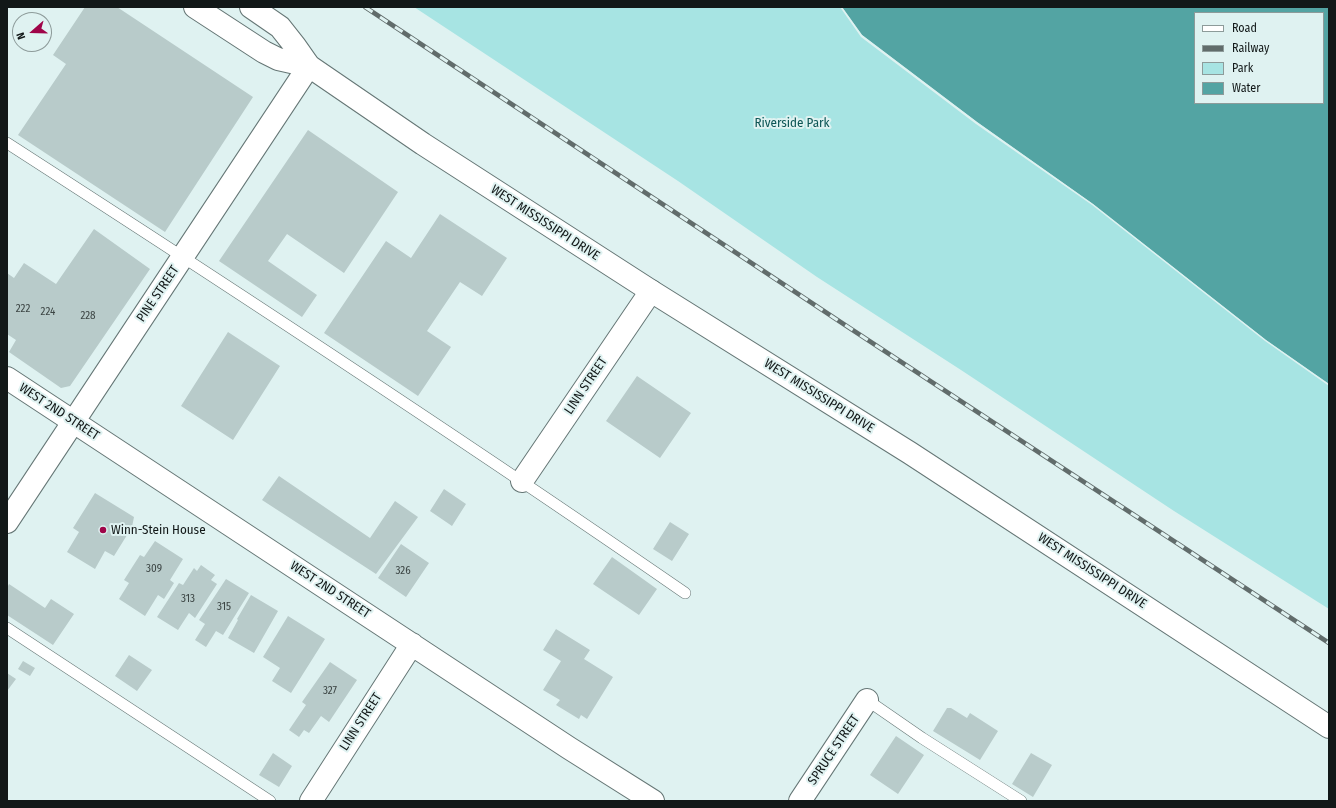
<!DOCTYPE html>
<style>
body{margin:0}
#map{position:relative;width:1336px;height:808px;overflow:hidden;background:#dff2f1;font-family:"Fira Sans Condensed",sans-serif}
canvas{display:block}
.frame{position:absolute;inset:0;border:8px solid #121818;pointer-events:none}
.legend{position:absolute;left:1194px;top:12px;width:130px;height:92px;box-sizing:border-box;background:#dff2f1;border:1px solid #8d9b9a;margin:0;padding:5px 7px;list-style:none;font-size:12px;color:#121818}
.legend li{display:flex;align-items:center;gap:8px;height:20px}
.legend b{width:20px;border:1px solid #8d9b9a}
.north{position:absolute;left:12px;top:12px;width:40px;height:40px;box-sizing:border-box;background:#dff2f1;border:1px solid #8d9b9a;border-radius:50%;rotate:250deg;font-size:11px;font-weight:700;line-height:16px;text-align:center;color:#121818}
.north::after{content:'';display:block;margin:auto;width:14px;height:18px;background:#9f0448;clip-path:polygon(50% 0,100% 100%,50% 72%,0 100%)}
</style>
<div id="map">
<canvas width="1336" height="808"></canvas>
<div class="frame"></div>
<ul class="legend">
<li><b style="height:5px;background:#fff"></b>Road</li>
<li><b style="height:5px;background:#616c6b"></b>Railway</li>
<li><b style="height:11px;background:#a7e4e3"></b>Park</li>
<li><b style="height:11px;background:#53a4a3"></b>Water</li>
</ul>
<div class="north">N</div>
</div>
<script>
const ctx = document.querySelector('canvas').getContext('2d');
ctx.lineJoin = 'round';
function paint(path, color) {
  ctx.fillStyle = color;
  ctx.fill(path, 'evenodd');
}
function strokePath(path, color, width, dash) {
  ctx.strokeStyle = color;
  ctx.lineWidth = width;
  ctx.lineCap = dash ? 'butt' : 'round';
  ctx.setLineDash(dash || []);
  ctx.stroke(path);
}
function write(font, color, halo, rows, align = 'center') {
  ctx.font = font + ' "Fira Sans Condensed",sans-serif';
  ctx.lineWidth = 4;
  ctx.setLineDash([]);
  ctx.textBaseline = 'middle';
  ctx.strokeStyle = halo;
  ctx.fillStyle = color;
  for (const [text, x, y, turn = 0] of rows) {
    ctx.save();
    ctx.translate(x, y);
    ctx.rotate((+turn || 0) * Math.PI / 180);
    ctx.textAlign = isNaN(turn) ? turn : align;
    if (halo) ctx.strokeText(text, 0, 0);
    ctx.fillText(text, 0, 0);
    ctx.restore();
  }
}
paint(new Path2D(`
 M414 7H842L862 35 977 122 1093 204 1329 384V609L1174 511 961 370 817 277 678 181Z`), '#a7e4e3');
paint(new Path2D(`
 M842 7H1329V384L1266 340 1093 204 977 122 862 35ZM1195 13H1323V103H1195Z`), '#53a4a3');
paint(new Path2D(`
 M840 7H842L862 35 977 122 1093 204 1266 340 1329 384V386L1265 341 1092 205 976 124 861 37Z`), '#dff2f1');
paint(new Path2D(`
 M85 7H117L253 97 165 232 18 135 66 64 53 55Z
 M308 130 398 192 344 273 287 234 268 261 317 295 302 317 219 261Z
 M440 214 507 258 482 296 460 282 427 331 451 347 418 396 324 333 386 241 411 258Z
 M94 229 150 269 70 386 61 388 9 352 16 340 7 334V273L14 278 24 263 56 284Z
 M228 332 280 366 233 440 181 406Z
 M637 376 691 413 660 458 606 421Z
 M279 476 370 538 395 501 418 517 376 574 262 500Z
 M444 489 466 504 452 526 430 511Z
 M95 493 134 517 132 527 114 556 105 551 95 569 67 552 79 532 73 528Z
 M670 522 689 534 672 561 653 549Z
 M155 541 183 559 170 580 174 583 164 599 158 595 145 616 119 599 129 583 124 580 140 555 144 557Z
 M401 544 429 563 406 597 378 578Z
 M612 557 657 589 639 615 593 584Z
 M201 565 215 575 211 580 217 584 195 618 189 613 178 630 157 617 179 583 183 585 194 568 197 571Z
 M226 579 249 593 223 635 216 631 206 647 195 640 205 624 199 620Z
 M9 584 45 608 51 599 74 614 53 645 7 615V588Z
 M251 595 278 611 254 653 228 638 238 620 237 619Z
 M288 616 325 639 291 693 272 681 280 668 263 657Z
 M556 629 590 650 584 659 613 677 587 719 581 715 579 719 556 705 560 700 543 690 561 661 543 650Z
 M129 655 152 670 137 691 115 676Z
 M23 661 35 668 30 676 18 669Z
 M330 662 357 680 329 722 321 716 309 733 304 730 299 737 289 730 306 705 302 702Z
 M7 673 16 679 7 691Z
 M947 708H951L967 718 970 713 998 731 980 760 933 731Z
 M896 736 924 755 898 794 870 775Z
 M273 753 292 766 279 787 259 775Z
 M1031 753 1052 765 1033 797 1012 784Z`), '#b8cbca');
const lane = new Path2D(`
 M7 143C235 290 462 439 685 593
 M7 628 270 801
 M867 700 922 738 1021 801`);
const street = new Path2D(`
 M7 378 569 748 653 801
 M522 481 651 291
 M7 522 309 66
 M311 801 412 644
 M800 801 867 700`);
const primary = new Path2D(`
 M195 7 264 52 278 59 309 66 423 144 651 291 910 453 1329 727
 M251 7 280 27 295 46 309 66`);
strokePath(lane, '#657675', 12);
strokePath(street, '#657675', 24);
strokePath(primary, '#657675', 24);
strokePath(lane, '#fff', 11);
strokePath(street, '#fff', 22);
strokePath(primary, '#fff', 22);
const rail = new Path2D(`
 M365 7 845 325 1329 643`);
strokePath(rail, '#616c6b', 4.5);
strokePath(rail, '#dff2f1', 3, [9]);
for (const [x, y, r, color] of [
 [103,530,4,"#9f0448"]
]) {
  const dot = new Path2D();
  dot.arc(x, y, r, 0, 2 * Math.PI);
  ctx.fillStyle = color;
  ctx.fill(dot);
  strokePath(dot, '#dff2f1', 1.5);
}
write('11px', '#3c4544', null, [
 ["222",23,309],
 ["224",48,312],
 ["228",88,316],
 ["309",154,569],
 ["326",403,571],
 ["313",188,599],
 ["315",224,607],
 ["327",330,691]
]);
write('13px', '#0d5555', '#dff2f1', [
 ["Riverside Park",792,123]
]);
write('13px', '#121818', '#dff2f1', [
 ["WEST MISSISSIPPI DRIVE",545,223,33],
 ["PINE STREET",158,294,-56],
 ["LINN STREET",586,386,-56],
 ["WEST MISSISSIPPI DRIVE",819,396,32],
 ["WEST 2ND STREET",59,412,33],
 ["WEST MISSISSIPPI DRIVE",1092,571,33],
 ["WEST 2ND STREET",330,590,33],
 ["LINN STREET",361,722,-57],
 ["SPRUCE STREET",834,750,-56]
]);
write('13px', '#121818', '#dff2f1', [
 ["Winn-Stein House",111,530]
], 'left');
</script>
